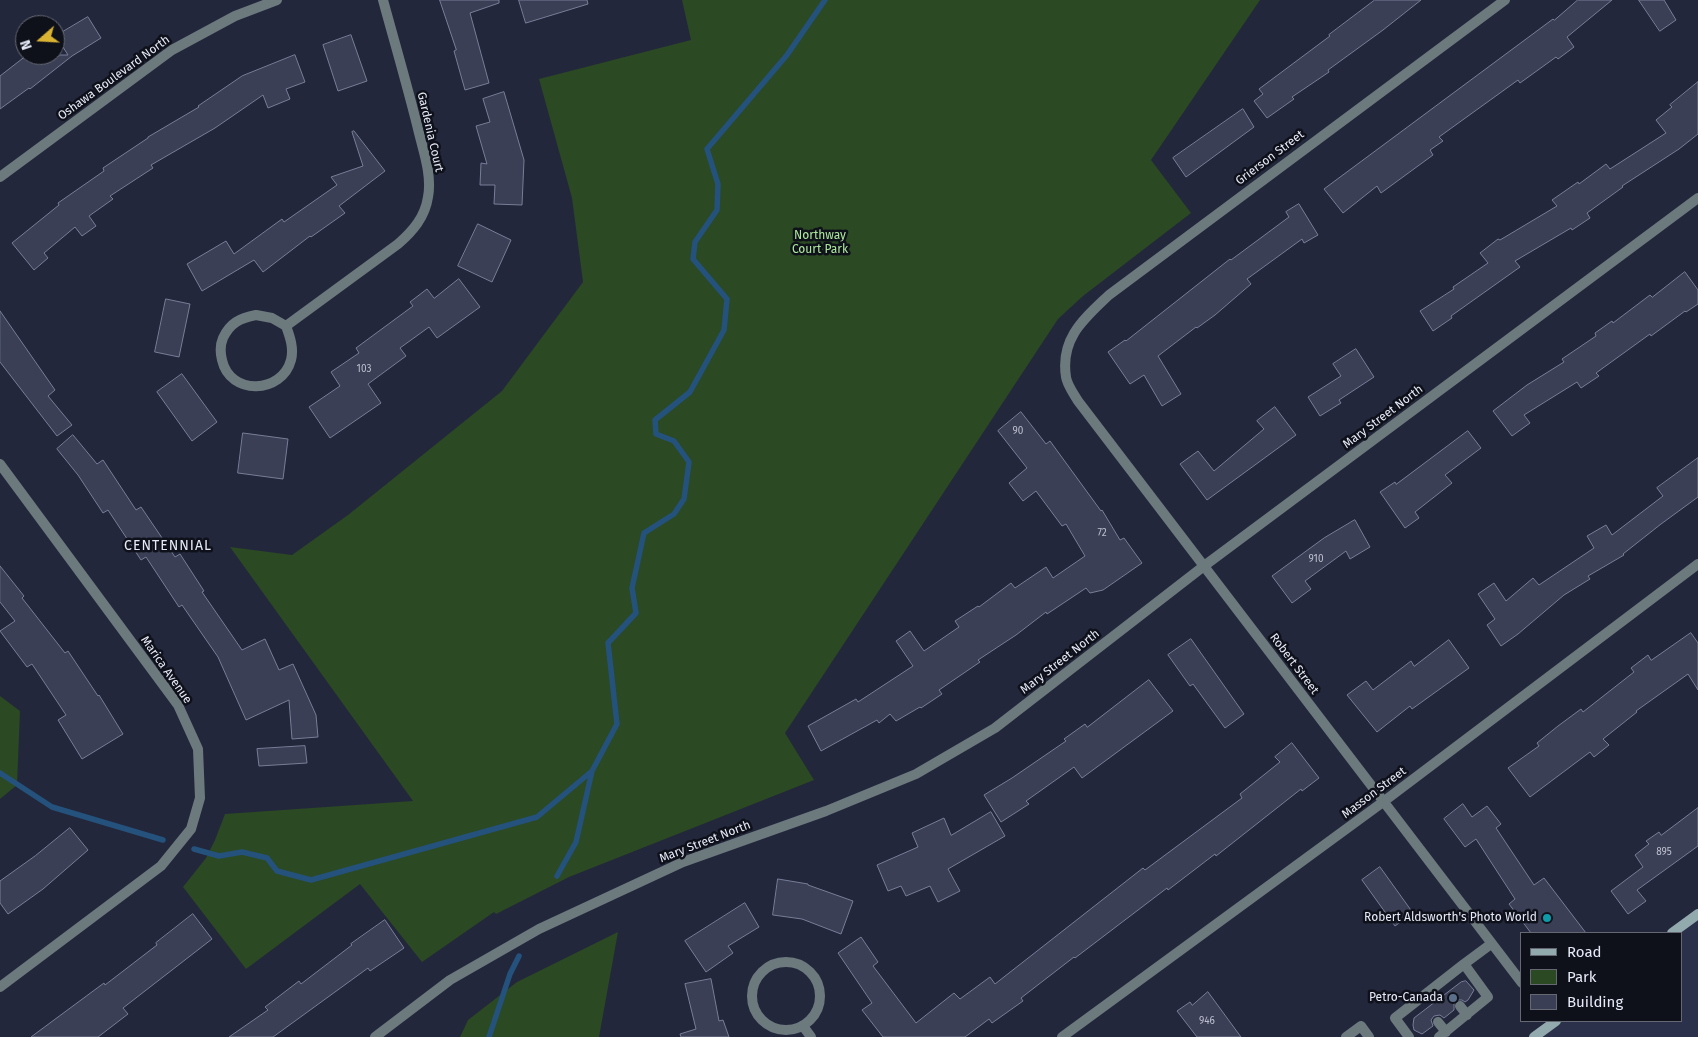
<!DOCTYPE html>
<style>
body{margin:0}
#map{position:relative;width:1698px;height:1037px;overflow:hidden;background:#23273c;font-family:"Fira Sans",sans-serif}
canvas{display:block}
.legend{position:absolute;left:1520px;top:932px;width:162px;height:90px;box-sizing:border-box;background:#0f111a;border:1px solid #656873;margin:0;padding:6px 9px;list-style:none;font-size:15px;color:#e7eaf8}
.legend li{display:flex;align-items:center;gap:10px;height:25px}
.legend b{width:25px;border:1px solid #656873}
.north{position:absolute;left:15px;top:15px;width:50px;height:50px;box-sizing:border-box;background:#0f111a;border:1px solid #656873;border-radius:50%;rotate:251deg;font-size:14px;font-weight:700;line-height:20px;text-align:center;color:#e7eaf8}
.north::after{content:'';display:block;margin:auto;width:18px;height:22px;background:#dab333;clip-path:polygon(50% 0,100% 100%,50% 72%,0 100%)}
</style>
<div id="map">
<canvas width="1698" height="1037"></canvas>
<ul class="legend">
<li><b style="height:6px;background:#92a9ae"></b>Road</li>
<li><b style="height:14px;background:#2b4923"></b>Park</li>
<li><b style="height:14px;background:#3a3f55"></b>Building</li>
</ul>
<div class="north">N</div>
</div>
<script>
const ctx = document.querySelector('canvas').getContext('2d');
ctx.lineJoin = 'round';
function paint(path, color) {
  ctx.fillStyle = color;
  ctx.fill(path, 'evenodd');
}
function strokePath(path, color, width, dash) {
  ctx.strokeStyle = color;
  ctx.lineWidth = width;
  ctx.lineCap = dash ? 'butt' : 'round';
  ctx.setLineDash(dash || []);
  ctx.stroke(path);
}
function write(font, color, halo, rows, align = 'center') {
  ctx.font = font + ' "Fira Sans",sans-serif';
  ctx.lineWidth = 5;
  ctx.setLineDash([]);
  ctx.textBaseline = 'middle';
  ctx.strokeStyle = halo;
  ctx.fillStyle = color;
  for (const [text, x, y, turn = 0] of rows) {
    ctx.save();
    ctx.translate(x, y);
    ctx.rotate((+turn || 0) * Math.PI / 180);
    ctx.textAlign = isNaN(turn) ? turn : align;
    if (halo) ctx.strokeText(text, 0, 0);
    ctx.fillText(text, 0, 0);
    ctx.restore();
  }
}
paint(new Path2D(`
 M1698 913V1037H1535L1556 1021H1682V933H1672Z`), '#2b304b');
paint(new Path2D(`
 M682 0H1260L1151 160 1191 213 1083 296 1058 319 785 733 814 780 569 877 496 914 494 912 422 962 360 884 246 969 183 887 206 858 215 840 225 814 413 801 230 547 292 555 348 515 502 391 583 282 572 198 539 79 691 40Z
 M0 696 20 711 17 785 0 799Z
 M618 932 599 1037H460L468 1020 517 982Z`), '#2b4923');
strokePath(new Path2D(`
 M0 773 52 807 163 840
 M194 849 219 856 242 852 267 858 277 871 311 880 537 817 592 771
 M557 876 576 842 592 771 617 724 608 643 636 613 632 588 644 533 674 514 684 499 689 462 674 441 656 434 655 420 690 392 724 330 727 299 693 259 695 242 717 210 718 184 707 149 787 55 825 0
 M489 1037 510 974 519 956`), '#24527c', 5.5);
const building = new Path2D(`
 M440 0H499V3L470 13 489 83 465 90 454 51 456 50Z
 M519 0H587L588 4 526 23Z
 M1375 0H1421L1383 30 1328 70 1329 72 1292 97 1294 99 1267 118 1254 101 1263 94 1259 89 1330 36 1329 35Z
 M1578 0H1612L1567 37 1574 47 1558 59 1556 57 1520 83 1518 80 1439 137 1443 141 1430 150 1433 155 1381 193 1377 186 1343 213 1324 189 1553 19 1554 20Z
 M1639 0H1664L1676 20 1660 31Z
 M88 17 101 38 72 56 30 89 29 88 0 109V76L27 55H68L56 36Z
 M351 35 367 81 338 91 323 45Z
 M295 55 305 82 286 89 290 99 268 108 263 95 215 128 151 165 153 168 110 196 113 199 89 216 96 226 82 236 75 227 44 253 48 258 34 270 12 243 59 205 58 203 104 171 103 168 148 138V137L199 107 198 106 242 76Z
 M1698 82V134L1679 149 1622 186 1623 187 1587 213 1590 218 1572 230 1571 228 1515 261 1520 267 1451 316 1452 318 1433 331 1420 311 1454 289 1453 287 1488 263 1480 253 1498 239 1500 240 1557 206 1552 200 1578 182 1579 184 1606 164 1610 169 1666 133 1656 120 1672 107 1670 105Z
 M504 92 524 160 522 205 494 204 495 185H480L481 163 487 164 476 126 490 122 483 99Z
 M1243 109 1254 127 1186 177 1173 158Z
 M354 131 385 171 339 206 345 213 311 237 310 236 263 272 254 260 202 291 187 264 226 241 234 254 282 219 284 222 337 185 331 177 363 166 352 132Z
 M1299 204 1318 235 1304 243 1302 239 1247 279 1251 284 1215 315 1197 328 1196 327 1158 356 1181 394 1162 406 1144 375 1130 384 1108 352 1125 340 1126 341 1230 259 1231 260 1289 217 1286 212Z
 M478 224 511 240 492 282 458 266Z
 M1685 272 1698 290V304L1686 312 1685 311 1651 336 1650 334 1596 373 1599 376 1581 388 1577 382 1524 415 1530 423 1512 436 1493 411 1527 385 1564 362 1562 359 1596 336 1595 333 1612 321 1613 323 1650 295 1652 297Z
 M459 279 480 307 437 338 429 327 400 348 406 356 368 384 381 403 330 438 309 407 340 386 331 372 359 353 356 348 413 306 410 302 427 289 434 298Z
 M166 299 190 304 179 357 155 352Z
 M0 311 55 390 48 396 72 425 57 436 0 362Z
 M1356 349 1374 377 1339 400 1341 403 1320 416 1308 397 1341 376 1333 364Z
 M182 374 217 422 192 441 157 392Z
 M1275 407 1296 435 1207 500 1180 464 1198 451 1214 471 1264 429 1257 421Z
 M1021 412 1046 444 1050 441 1101 511 1102 510 1120 540 1124 538 1142 563 1103 590 1090 593 1086 588 1047 614 1046 612 1016 635 978 660 980 662 939 690 942 694 921 708 920 707 896 721 890 714 879 723 877 720 821 751 808 726 856 699 858 702 913 666 896 641 910 631 924 651 959 627 955 621 978 606 979 607 1011 583 1015 588 1046 567 1053 578 1085 556 1066 524 1062 526 1036 491 1023 501 1009 483 1027 468 998 431Z
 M1468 431 1481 448 1445 475 1452 483 1415 512 1419 518 1405 528 1380 492 1395 482 1396 484Z
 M243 433 288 439 283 479 238 473Z
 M73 435 97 464 103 460 136 510 141 507 175 557 180 554 204 591 202 592 242 650 265 639 279 670 293 664 316 715 318 737 292 739 289 700 246 720 218 657 182 605 179 607 146 557 141 560 108 510 103 513 78 475 57 449Z
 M1698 458V497L1661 524 1623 554 1624 555 1588 576 1590 579 1564 595 1518 634 1501 646 1487 625 1495 619 1478 594 1494 583 1506 601 1533 578 1539 585 1594 548 1587 536 1606 525 1612 535 1663 496 1657 488Z
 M1355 520 1370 547 1350 559 1346 551 1305 581 1311 589 1292 603 1272 576 1324 538Z
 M0 566 24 596 22 598 65 653 68 651 98 696 99 695 123 734 82 759 58 720 66 715 32 664 27 667 0 631 15 621 0 602Z
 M1691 633 1698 643V690L1688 674 1636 711 1637 712 1603 739 1609 745 1594 757 1590 752 1530 797 1508 768 1539 746 1537 743 1558 726 1581 709 1583 712 1634 672 1631 668 1648 655 1651 660Z
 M1191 639 1244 714 1225 728 1193 684 1190 686 1168 655Z
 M1449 640 1469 668 1412 709 1410 706 1377 732 1347 695 1366 681 1373 690 1411 661 1414 666Z
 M1149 680 1173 711 1082 778 1074 767 1026 801 1029 804 1001 822 984 795 1012 778 1066 741 1064 739 1085 724 1087 727Z
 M1292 743 1319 778 1302 791 1301 789 1216 856 1215 854 1168 890 1167 888 1075 958 1074 957 1021 998 1023 1001 992 1023 989 1019 965 1037H883L862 1010 872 1003 838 953 861 937 878 962 873 966 916 1023 954 993 960 999 990 977 995 984 1143 868 1145 870 1242 798 1240 794 1280 762 1275 757Z
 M305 746 307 763 259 766 257 749Z
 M1463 804 1472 817 1487 806 1501 824 1496 828 1534 885 1544 878 1586 933H1531L1509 904 1515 899 1476 839 1465 847 1444 819Z
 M1698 808V846L1637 890 1646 901 1628 914 1611 891 1643 867 1635 855 1649 844 1646 841 1659 832 1661 835Z
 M991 812 1005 836 948 869 960 891 938 902 930 886 906 896 901 886 888 891 877 865 918 847 912 833 944 818 951 835Z
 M70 828 88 850 43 889 8 914 0 903V881L35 856Z
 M1380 867 1413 913 1395 926 1362 880Z
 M778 879 808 884V885L853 901 841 934 802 919 773 915Z
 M745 903 759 927 728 946 733 953 706 972 685 941Z
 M193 914 212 939 123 1008 128 1014 98 1037H31L104 983 105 985 157 945 156 943Z
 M385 920 404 948 370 971 368 968 273 1037H229L268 1010 265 1007 299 981 301 984 352 945 351 944Z
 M711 979 719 1021 723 1020 729 1037H681L680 1034 696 1029 685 984Z
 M1466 981 1474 990 1468 1000 1465 1002 1462 1000H1456L1454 1004V1010L1444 1018 1440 1015 1434 1016 1431 1020 1433 1026 1422 1034 1414 1030 1413 1025 1414 1018 1461 982Z
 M1208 992 1241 1037H1197L1177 1011 1190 1002 1192 1005Z`);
paint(building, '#3a3f55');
strokePath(building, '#787e97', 1);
strokePath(new Path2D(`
 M1460 1006 1467 1015
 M1438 1022 1446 1032
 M1346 1037 1361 1026 1369 1037
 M1409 1037 1395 1018 1464 964
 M1439 1037 1488 997 1464 964 1491 944`), '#6c7a7e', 10);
strokePath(new Path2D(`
 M1505 0 1109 295C1084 319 1060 338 1066 377 1067 385 1074 394 1078 401L1522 983
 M0 177 172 50 235 16 277 0
 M256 315 272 318 286 326C290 337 294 348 291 360 282 394 230 396 222 360 220 352 220 345 223 338 230 323 240 318 256 315Z
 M286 326 398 244C413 231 425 217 428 197 432 176 424 153 419 133 408 88 395 44 383 0
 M0 464 178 705 198 749 200 798 191 829 161 866 0 987
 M752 996a34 34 0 1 1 68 0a34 34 0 1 1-68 0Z
 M803 1026 811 1037
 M375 1037 450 980 539 929 683 862 826 811 916 774 995 728 1204 566 1698 198
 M1062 1037 1383 802 1698 564`), '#6c7a7e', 10);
strokePath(new Path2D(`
 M1672 933 1698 914
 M1534 1037 1556 1021`), '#92a9ae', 10);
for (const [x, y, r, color] of [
 [1547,918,5,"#0f9aa8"],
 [1453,998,5,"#5c6f8a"]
]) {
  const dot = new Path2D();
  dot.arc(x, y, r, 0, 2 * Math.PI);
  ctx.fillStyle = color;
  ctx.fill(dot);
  strokePath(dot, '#0f111a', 2);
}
write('10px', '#bcbfcf', null, [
 ["103",364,369],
 ["90",1018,431],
 ["72",1102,533],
 ["910",1316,559],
 ["895",1664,852],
 ["946",1207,1021]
]);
write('12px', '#e7eaf8', '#0f111a', [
 ["Oshawa Boulevard North",114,78,-36],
 ["Gardenia Court",430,132,77],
 ["Grierson Street",1270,158,-37],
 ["Mary Street North",1383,417,-37],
 ["Mary Street North",1060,662,-38],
 ["Robert Street",1294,664,53],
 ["Marica Avenue",166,670,55],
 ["Masson Street",1374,793,-37],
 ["Mary Street North",705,842,-21]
]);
write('12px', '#ade79c', '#0f111a', [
 ["Northway",820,236],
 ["Court Park",820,250]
]);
write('12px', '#e7eaf8', '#0f111a', [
 ["Robert Aldsworth's Photo World",1537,918],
 ["Petro-Canada",1443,998]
], 'right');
ctx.letterSpacing = '1px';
write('14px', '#e7eaf8', '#0f111a', [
 ["CENTENNIAL",168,546]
]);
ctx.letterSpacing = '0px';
</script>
